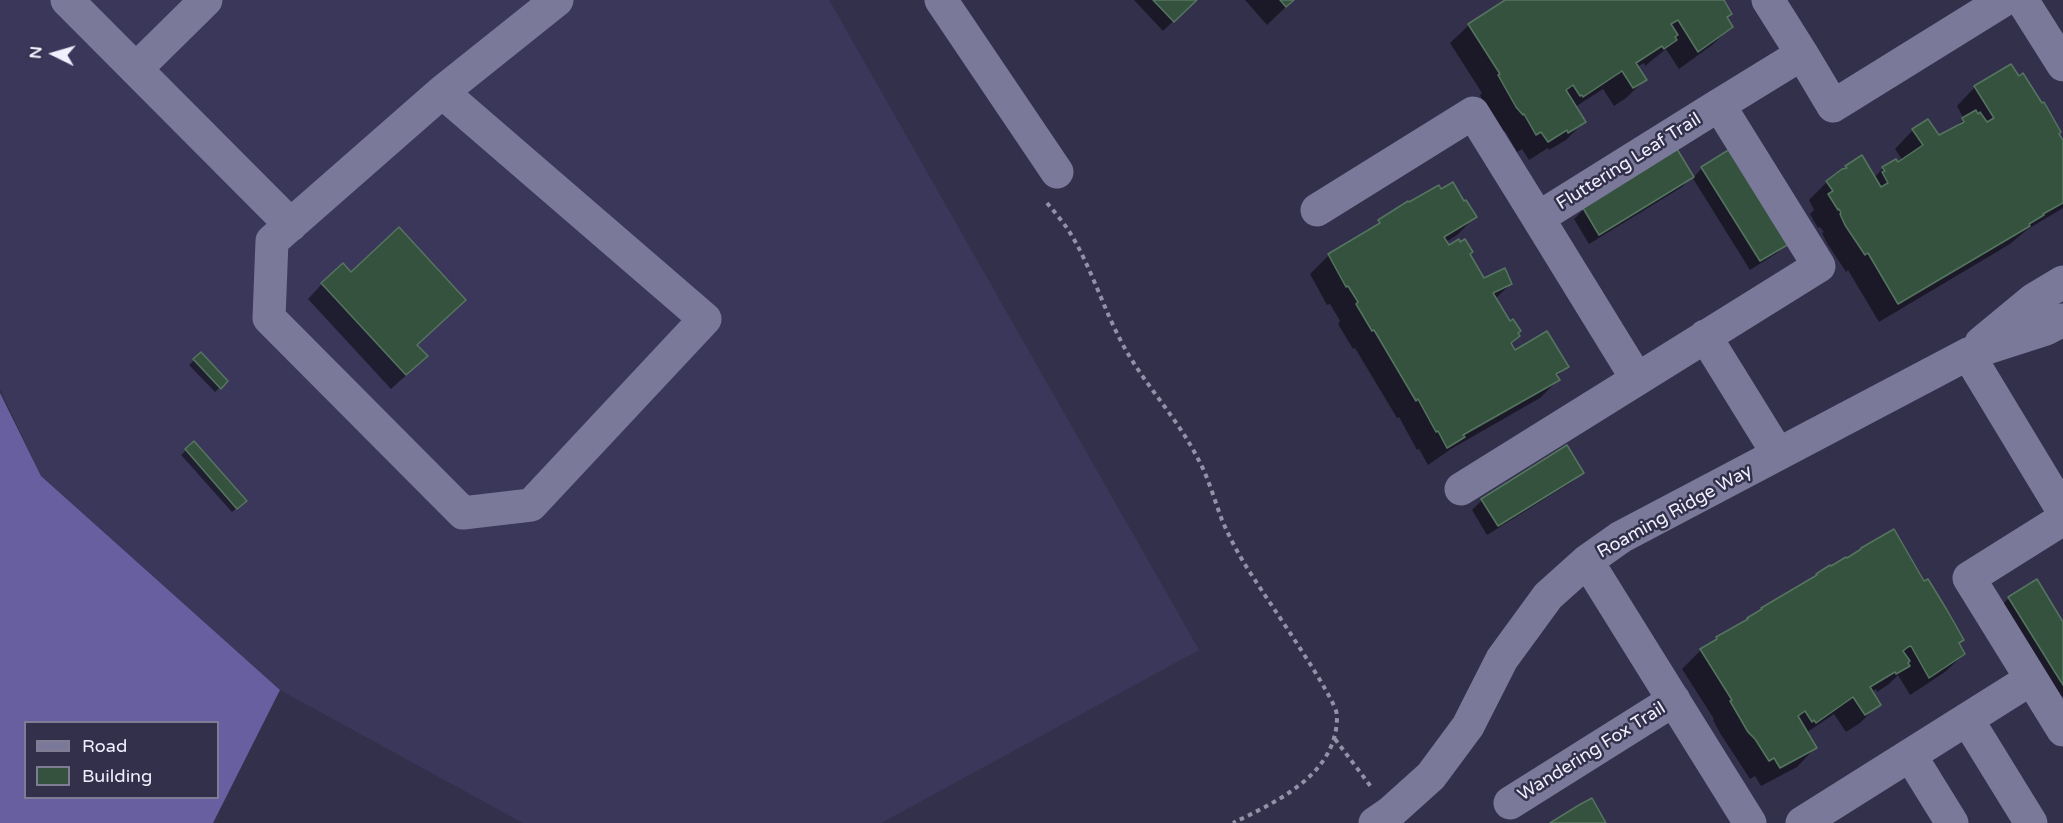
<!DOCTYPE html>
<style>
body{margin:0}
#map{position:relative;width:2063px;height:823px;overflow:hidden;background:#33304c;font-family:"Varela Round",sans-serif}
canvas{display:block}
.legend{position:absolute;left:24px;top:721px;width:195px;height:78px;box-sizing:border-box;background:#33304c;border:2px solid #7f7c93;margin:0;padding:8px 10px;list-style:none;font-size:18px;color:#f0effe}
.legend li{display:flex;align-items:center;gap:12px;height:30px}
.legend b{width:30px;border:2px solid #7f7c93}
.north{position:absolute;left:24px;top:24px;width:60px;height:60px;-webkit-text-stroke:4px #33304c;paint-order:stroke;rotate:275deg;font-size:16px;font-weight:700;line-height:24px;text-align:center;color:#f0effe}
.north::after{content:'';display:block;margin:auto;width:21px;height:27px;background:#f0effe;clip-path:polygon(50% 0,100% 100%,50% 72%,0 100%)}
</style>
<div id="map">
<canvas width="2063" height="823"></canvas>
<ul class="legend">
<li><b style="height:8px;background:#7b7999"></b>Road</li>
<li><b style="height:16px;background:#34523e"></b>Building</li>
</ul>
<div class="north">N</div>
</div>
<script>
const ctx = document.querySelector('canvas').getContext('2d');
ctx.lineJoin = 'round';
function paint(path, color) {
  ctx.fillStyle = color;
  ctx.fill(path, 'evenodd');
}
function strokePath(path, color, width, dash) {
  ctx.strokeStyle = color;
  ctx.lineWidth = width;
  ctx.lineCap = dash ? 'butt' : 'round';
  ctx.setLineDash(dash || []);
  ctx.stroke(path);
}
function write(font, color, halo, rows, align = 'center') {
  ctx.font = font + ' "Varela Round",sans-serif';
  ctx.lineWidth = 5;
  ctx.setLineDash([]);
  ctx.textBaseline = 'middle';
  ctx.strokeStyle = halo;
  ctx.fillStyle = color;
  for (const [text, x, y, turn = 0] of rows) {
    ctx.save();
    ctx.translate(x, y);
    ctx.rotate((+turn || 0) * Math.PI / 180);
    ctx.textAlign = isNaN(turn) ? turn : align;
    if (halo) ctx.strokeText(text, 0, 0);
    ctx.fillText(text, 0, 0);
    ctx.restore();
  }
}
paint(new Path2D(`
 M0 0H829L1199 650 881 823H523L280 690 41 476 0 389Z`), '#3b375a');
paint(new Path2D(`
 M0 393 41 476 280 690 213 823H0ZM26 722H218V798H26Z`), '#675f9f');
paint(new Path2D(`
 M1134 0H1195L1163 31Z
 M1245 0H1293L1267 25Z
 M1507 0H1722L1726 18 1731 27 1712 45 1679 69 1666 49 1645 66 1644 63 1637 67 1645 80 1626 98 1614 106 1603 89 1575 107 1584 122 1566 140 1549 150 1548 148 1529 160 1522 149 1517 152 1505 131 1503 132 1486 107 1480 95 1482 93 1450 43 1469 25Z
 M1975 87 2057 134 2063 143V208L2028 229 2010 244 1879 322 1848 270 1846 272 1827 243 1822 233 1824 232 1820 227 1818 228 1810 214 1814 210 1809 200 1827 182 1846 167 1874 178 1883 168 1898 165 1903 161 1895 149 1913 130 1939 137 1952 130 1964 119 1957 106Z
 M1677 151 1693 178 1702 168 1787 244 1777 253 1750 270 1692 177 1682 187 1589 244 1574 219 1584 209Z
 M1441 191 1464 203 1475 217 1457 235 1446 242 1449 247 1468 254 1483 280 1511 284 1495 299 1518 336 1510 345 1515 352 1567 366 1556 377 1558 380 1540 398 1451 449 1428 465 1419 449 1417 450 1399 417 1397 418 1355 348 1353 349 1338 324 1340 321 1330 304 1327 305 1310 274 1329 255 1370 231 1379 222 1408 203Z
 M322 284 415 346 411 371 391 389 308 299Z
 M201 354 226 381 215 392 189 365Z
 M194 443 245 501 232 512 181 455Z
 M1567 447 1582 473 1572 482 1487 535 1472 510 1482 500Z
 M1829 567 1924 583 1962 640 1958 644 1964 654 1945 672 1910 695 1898 675 1889 684 1877 692 1876 689 1871 692 1879 704 1860 723 1846 732 1834 714 1806 733 1815 748 1797 767 1761 786 1755 776 1750 779 1720 733 1713 720 1714 719 1682 669 1701 650 1717 638Z
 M2009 598 2063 625V696L2056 700 1999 608Z`), '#0007');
const building = new Path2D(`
 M1153 0H1197L1174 22Z
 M1280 0H1294L1286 7Z
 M1505 0H1724L1732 14 1727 17 1733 27 1698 52 1678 20 1671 24 1678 35 1675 37 1677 40 1664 49 1662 46 1636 63 1647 80 1633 88 1622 71 1583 97 1582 95 1580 96 1573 85 1566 90 1586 122 1568 133 1567 130 1548 142 1541 132 1536 135 1524 114 1523 115 1516 107 1498 75 1500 74 1468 24Z
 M2011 64 2019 76 2023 73 2042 103 2044 102 2061 132 2059 134 2063 140V203L2043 214 2044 215 2029 224 2030 226 1898 304 1868 253 1865 255 1845 225 1840 214 1841 213 1839 209 1838 210 1828 194 1833 191 1826 181 1842 169 1847 168 1845 166 1862 155 1881 187 1888 183 1882 172 1885 171 1882 167 1896 159 1898 162 1923 145 1912 129 1928 119 1939 135 1964 122 1962 118 1976 110 1978 114 1980 112 1987 122 1994 118 1974 86Z
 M1677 149 1694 177 1599 235 1583 208Z
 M1730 149 1789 244 1760 261 1701 167Z
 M1453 182 1464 201 1466 200 1477 217 1444 237 1449 245 1459 239 1460 242 1465 239 1473 252 1470 254 1484 278 1505 268 1512 284 1493 293 1510 321 1513 319 1521 331 1518 333 1520 336 1511 343 1515 350 1547 331 1569 367 1556 374 1560 380 1463 435 1465 437 1447 448 1438 431 1436 432 1418 399 1416 401 1374 330 1372 331 1356 304 1358 302 1348 286 1346 287 1328 254 1380 223 1378 220 1408 201 1409 202 1439 185 1441 189Z
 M399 227 466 300 417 345 428 356 406 375 321 283 343 263 351 272Z
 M201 352 228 381 221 389 193 359Z
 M194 441 247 501 237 509 185 449Z
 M1567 445 1584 473 1498 526 1481 499Z
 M1894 529 1924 581 1928 579 1947 610 1964 640 1959 643 1965 654 1929 678 1911 646 1908 647 1903 651 1910 661 1908 663 1910 666 1896 674 1895 672 1870 687 1881 705 1865 715 1853 697 1816 723 1814 720 1812 722 1805 711 1798 716 1817 748 1780 768 1774 758 1769 761 1755 739 1748 732 1730 701 1732 700 1700 649 1717 639 1716 637 1748 619 1747 618 1762 609 1761 608 1817 575 1816 574 1830 565 1831 566 1846 557 1847 558 1861 549V548Z
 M2037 579 2063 622V685L2008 597Z
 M1592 798 1606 823H1550L1579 805Z`);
paint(building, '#34523e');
strokePath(building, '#567560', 1.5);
strokePath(new Path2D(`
 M1047 203C1054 211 1061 220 1067 228 1090 263 1102 306 1122 343 1143 383 1176 416 1197 457 1208 476 1214 499 1222 520 1231 541 1242 561 1255 580 1268 601 1336 698 1337 715 1338 774 1278 801 1233 823
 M1335 739 1372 788`), '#9391a7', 4, [4.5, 4.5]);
strokePath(new Path2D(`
 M67 0 291 225
 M941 0 1057 172
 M1768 0 1802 54
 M2022 0 2063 65
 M136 69 206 0
 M442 92 705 319 531 505 463 513 269 318 272 241 442 92 557 0
 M1317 210 1473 113 1538 218
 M1705 336 1778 454
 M1981 343 2033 300 2063 282
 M1968 354 2063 511
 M1637 379 1538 218 1719 105
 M1461 489 1819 266 1719 105 1802 54 1833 106 2004 0
 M2063 519 1969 578 2063 730
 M1587 561 1750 823
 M1967 719 2031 823
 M1910 755 1952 823
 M1510 803 1674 700
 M1375 823 1391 812 1431 776 1468 726 1502 659 1548 596 1587 561 1621 537 1968 354 2046 329 2063 320
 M1802 823 2031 679`), '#7b7999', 33);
write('18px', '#f0effe', '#33304c', [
 ["Fluttering Leaf Trail",1629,162,-32],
 ["Roaming Ridge Way",1675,512,-29],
 ["Wandering Fox Trail",1592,752,-32]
]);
</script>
